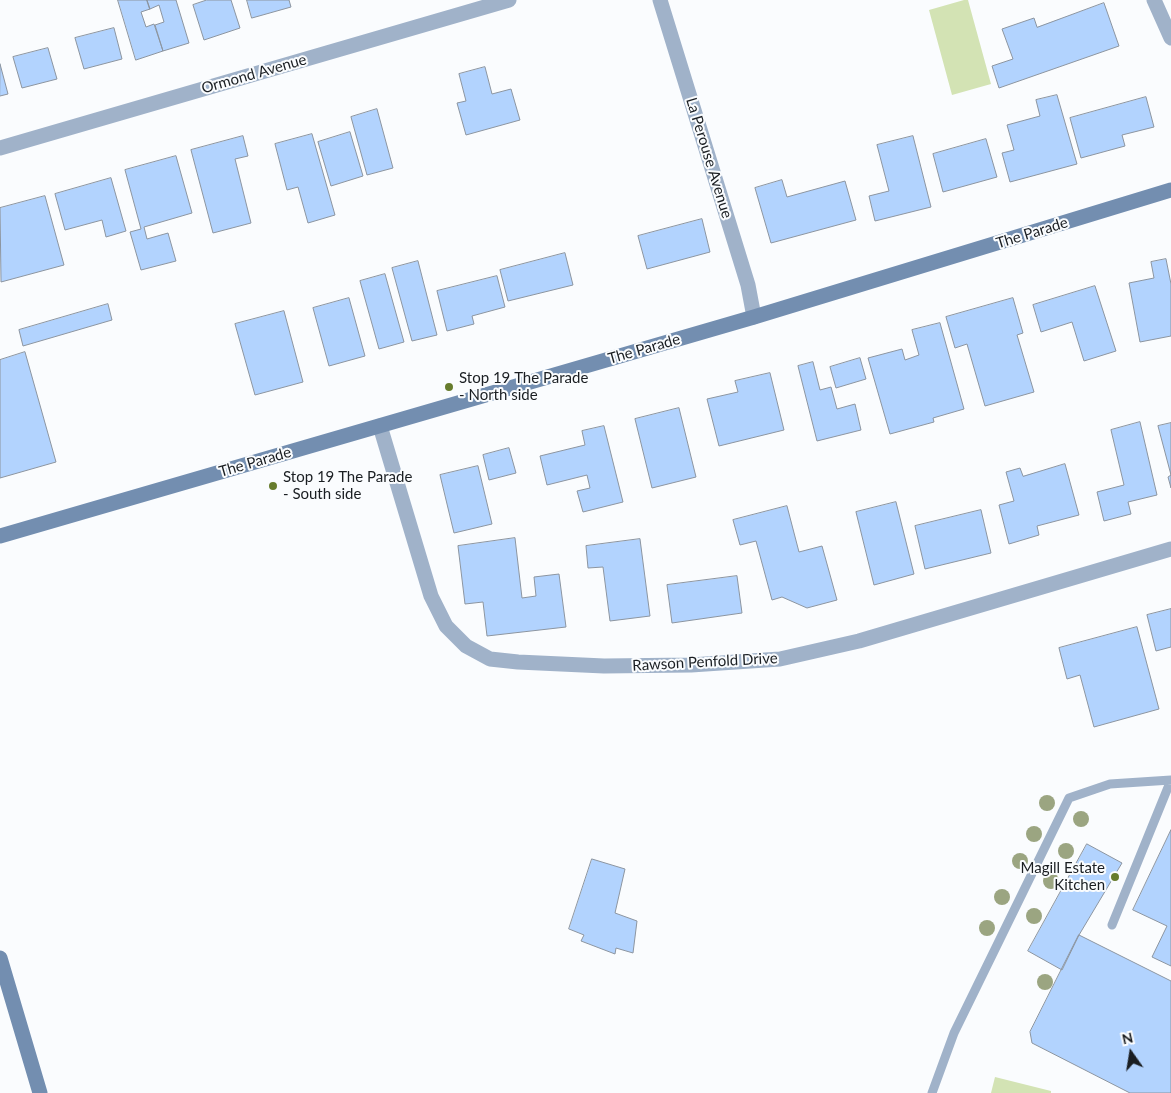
<!DOCTYPE html>
<style>
body{margin:0}
#map{position:relative;width:1171px;height:1093px;overflow:hidden;background:#fafcfe;font-family:Lato,sans-serif}
canvas{display:block}
.north{position:absolute;left:1106px;top:1028px;width:50px;height:50px;-webkit-text-stroke:4px #fafcfe;paint-order:stroke;rotate:347deg;font-size:14px;font-weight:700;line-height:20px;text-align:center;color:#1a1e22}
.north::after{content:'';display:block;margin:auto;width:18px;height:22px;background:#1a1e22;clip-path:polygon(50% 0,100% 100%,50% 72%,0 100%)}
</style>
<div id="map">
<canvas width="1171" height="1093"></canvas>
<div class="north">N</div>
</div>
<script>
const ctx = document.querySelector('canvas').getContext('2d');
ctx.lineJoin = 'round';
function paint(path, color) {
  ctx.fillStyle = color;
  ctx.fill(path, 'evenodd');
}
function strokePath(path, color, width, dash) {
  ctx.strokeStyle = color;
  ctx.lineWidth = width;
  ctx.lineCap = dash ? 'butt' : 'round';
  ctx.setLineDash(dash || []);
  ctx.stroke(path);
}
function write(font, color, halo, rows, align = 'center') {
  ctx.font = font + ' Lato,sans-serif';
  ctx.lineWidth = 4;
  ctx.setLineDash([]);
  ctx.textBaseline = 'middle';
  ctx.strokeStyle = halo;
  ctx.fillStyle = color;
  for (const [text, x, y, turn = 0] of rows) {
    ctx.save();
    ctx.translate(x, y);
    ctx.rotate((+turn || 0) * Math.PI / 180);
    ctx.textAlign = isNaN(turn) ? turn : align;
    if (halo) ctx.strokeText(text, 0, 0);
    ctx.fillText(text, 0, 0);
    ctx.restore();
  }
}
paint(new Path2D(`
 M964 0H968L991 84 952 95 929 10Z
 M995 1077 1051 1091V1093H991Z`), '#d3e3b4');
const building = new Path2D(`
 M118 0H147L150 9 141 12 146 27 154 24 163 51 136 60Z
 M147 0H176L189 43 163 51 155 25 164 22 159 5 150 9Z
 M207 0H231L240 28 204 40 193 5Z
 M247 0H289L291 7 252 18Z
 M1104 3 1119 46 999 88 992 66 1013 59 1002 29 1034 18 1037 27Z
 M114 28 122 59 84 69 75 38Z
 M48 48 57 79 22 88 13 57Z
 M0 64 8 94 0 96Z
 M485 67 492 94 511 89 520 120 466 135 457 103 466 101 459 74Z
 M1057 95 1077 164 1010 182 1002 153 1014 150 1007 125 1040 116 1036 100Z
 M1146 97 1154 127 1122 135 1125 146 1081 158 1070 118Z
 M377 109 393 168 367 175 351 117Z
 M350 132 363 176 331 186 318 142Z
 M312 134 335 215 308 223 298 187 287 190 275 144Z
 M243 136 248 156 235 159 251 223 213 233 191 150Z
 M913 136 931 207 875 221 869 196 889 191 877 145Z
 M986 139 997 177 943 192 933 154Z
 M176 156 192 213 144 227 147 239 168 233 176 261 141 270 130 232 141 229 125 170Z
 M111 178 126 231 106 237 102 220 65 230 55 194Z
 M782 180 787 197 845 181 856 220 771 243 755 188Z
 M45 196 64 265 1 282 0 208Z
 M702 219 710 252 647 269 638 236Z
 M565 253 573 285 508 301 500 270Z
 M1166 259 1171 284V336L1140 342 1129 283 1154 278 1151 262Z
 M418 261 437 335 412 341 392 268Z
 M385 274 404 342 379 349 360 281Z
 M497 276 505 307 472 316 474 324 447 331 437 291Z
 M1095 286 1116 351 1084 361 1072 322 1041 332 1033 305Z
 M349 298 365 356 329 366 313 308Z
 M1013 298 1023 333 1017 335 1034 392 985 406 967 344 955 348 946 317Z
 M108 304 112 320 23 346 19 330Z
 M284 311 303 382 255 395 235 324Z
 M940 323 964 409 933 418 934 422 890 434 868 358 902 349 905 360 919 355 912 330Z
 M25 352 56 462 0 478V360Z
 M860 358 866 379 836 388 830 367Z
 M813 362 820 390 831 387 837 409 855 404 861 430 817 441 798 366Z
 M770 373 784 430 719 446 707 399 738 392 735 381Z
 M679 408 696 477 652 488 635 419Z
 M1140 422 1157 495 1128 502 1131 514 1104 521 1097 492 1124 485 1111 430Z
 M1171 423V488L1168 477 1171 475 1158 426Z
 M604 426 623 502 583 512 577 491 590 488 587 475 547 485 540 456 585 445 582 431Z
 M509 448 516 473 489 480 483 455Z
 M1065 464 1079 515 1037 526 1039 535 1009 544 999 505 1014 501 1006 472 1020 468 1023 476Z
 M478 466 492 524 454 533 440 475Z
 M896 502 914 574 874 585 856 512Z
 M787 506 799 552 822 546 837 600 807 608 782 597 772 600 756 541 740 545 733 520Z
 M981 510 991 553 925 569 915 526Z
 M515 538 522 598 536 596 534 577 559 574 566 627 487 636 483 602 465 604 458 546Z
 M640 539 650 616 610 621 603 567 588 568 586 546Z
 M737 576 742 613 672 623 667 585Z
 M1171 609V647L1156 651 1147 615Z
 M1137 627 1159 709 1094 727 1080 675 1067 679 1059 648Z
 M1171 830V966L1152 957 1167 926 1133 910Z
 M1087 844 1122 863 1079 935 1062 970 1028 951Z
 M592 859 625 869 615 913 637 921 633 953 616 948 615 954 581 941 584 935 569 929Z
 M1079 935 1171 981V1093H1130L1032 1043 1030 1032Z`);
paint(building, '#b2d3fe');
strokePath(building, '#8c95a0', 1);
strokePath(new Path2D(`
 M1112 925 1171 780
 M932 1093 954 1033 1069 798 1110 784 1171 780`), '#a0b2c9', 9);
strokePath(new Path2D(`
 M660 0 748 285 754 317
 M1154 0 1171 38
 M0 148 509 0
 M380 426 431 596 446 626 466 646 490 659 518 662 604 666 691 665 780 659 859 641 1171 549`), '#a0b2c9', 15);
strokePath(new Path2D(`
 M0 536 754 317 1171 190
 M0 958 40 1093`), '#738eb0', 15);
ctx.fillStyle = '#9ba581';
for (const [x, y] of [
 [1047,803],
 [1081,819],
 [1034,834],
 [1066,851],
 [1020,861],
 [1051,881],
 [1002,897],
 [1034,916],
 [987,928],
 [1045,982]
]) {
  ctx.beginPath();
  ctx.arc(x, y, 8, 0, 2 * Math.PI);
  ctx.fill();
}
for (const [x, y, r, color] of [
 [449,387,5,"#677c2d"],
 [273,486,5,"#677c2d"],
 [1115,877,5,"#677c2d"]
]) {
  const dot = new Path2D();
  dot.arc(x, y, r, 0, 2 * Math.PI);
  ctx.fillStyle = color;
  ctx.fill(dot);
  strokePath(dot, '#fafcfe', 2);
}
write('15px', '#1a1e22', '#fafcfe', [
 ["Ormond Avenue",254,74,-16],
 ["La Perouse Avenue",709,158,73],
 ["The Parade",1032,233,-17],
 ["The Parade",644,349,-16],
 ["The Parade",255,462,-16],
 ["Rawson Penfold Drive",705,662,-3]
]);
write('15px', '#1a1e22', '#fafcfe', [
 ["Stop 19 The Parade",459,378],
 ["- North side",459,395],
 ["Stop 19 The Parade",283,477],
 ["- South side",283,494],
 ["Magill Estate",1105,868,"right"],
 ["Kitchen",1105,885,"right"]
], 'left');
</script>
